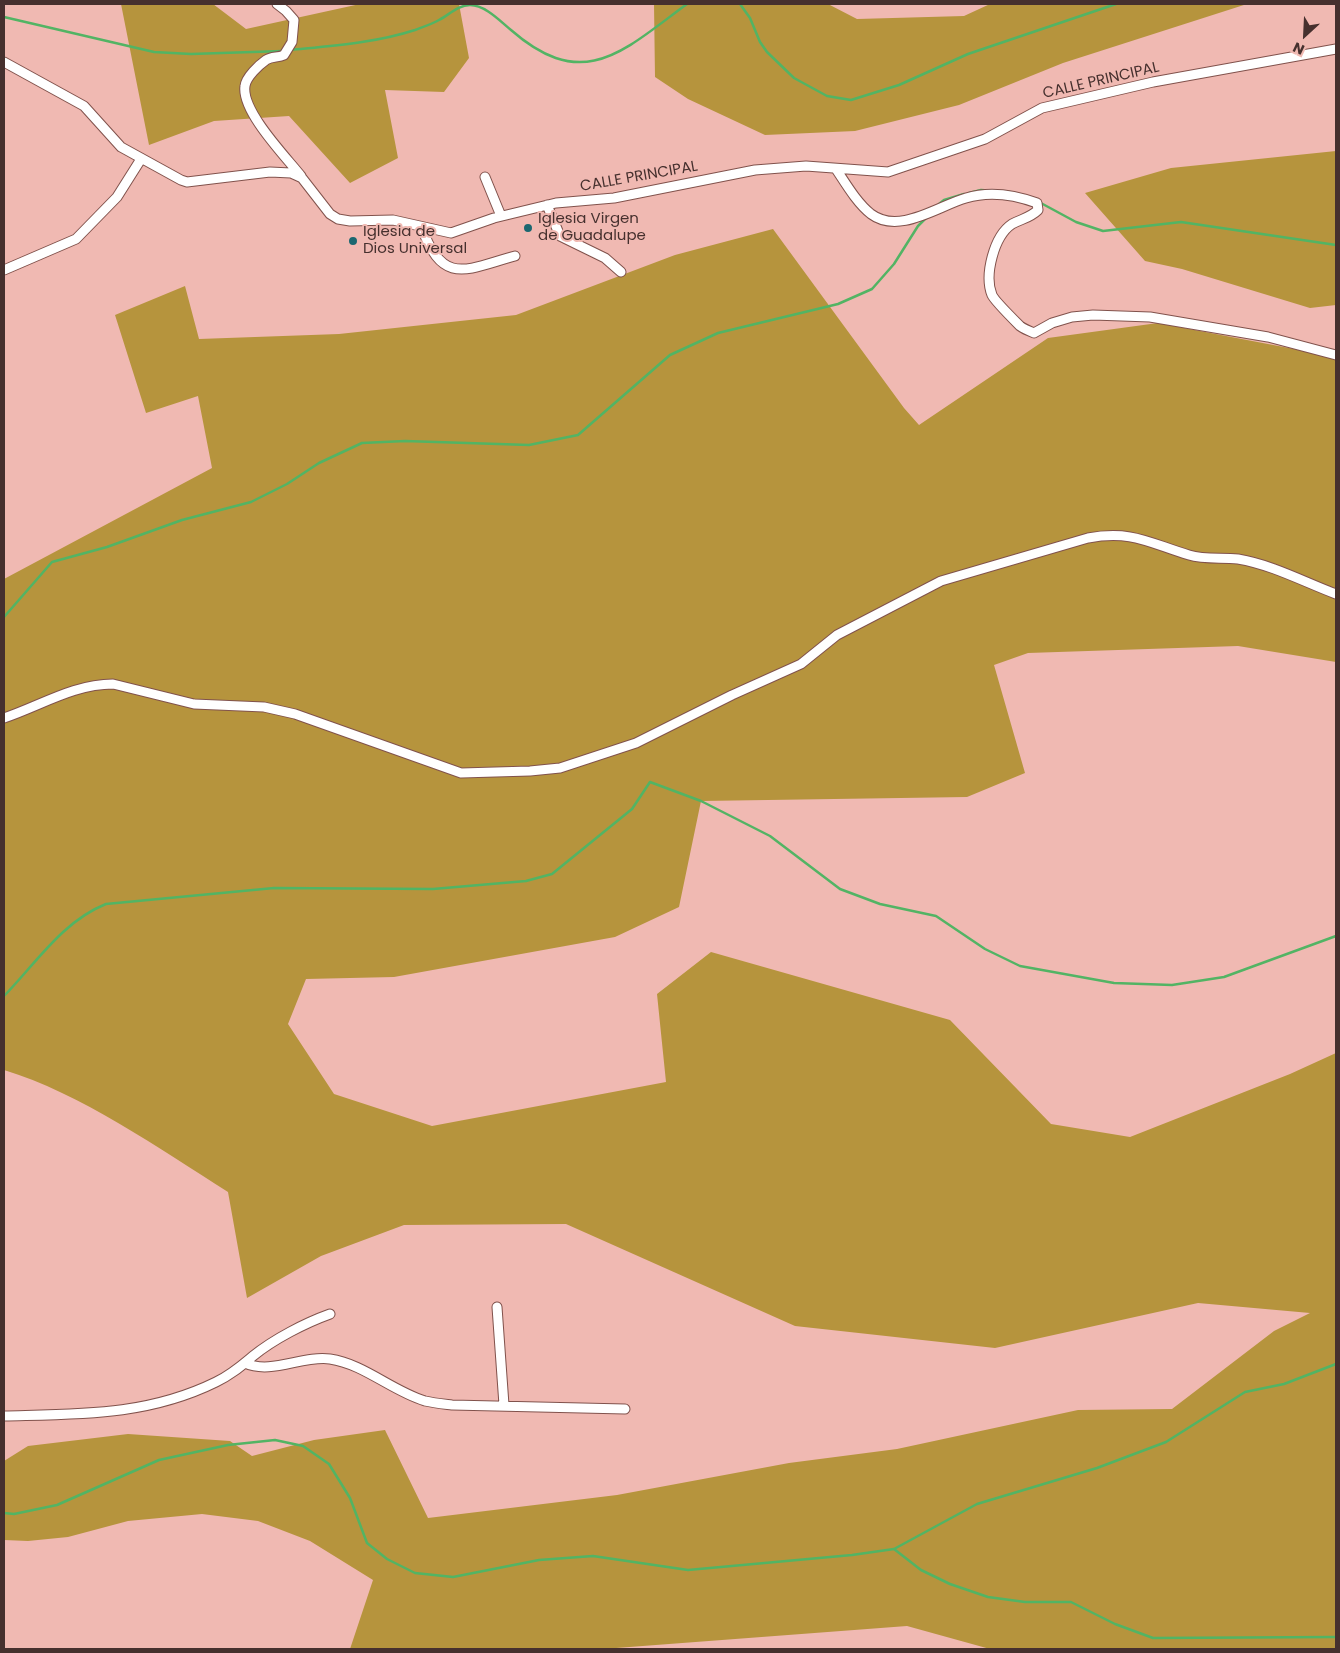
<!DOCTYPE html>
<style>
body{margin:0}
#map{position:relative;width:1340px;height:1653px;overflow:hidden;background:#f0b9b2;font-family:Poppins,sans-serif}
canvas{display:block}
.frame{position:absolute;inset:0;border:5px solid #46302e;pointer-events:none}
.north{position:absolute;left:1280px;top:10px;width:50px;height:50px;-webkit-text-stroke:4px #f0b9b2;paint-order:stroke;rotate:205deg;font-size:14px;font-weight:700;line-height:20px;text-align:center;color:#46302e}
.north::after{content:'';display:block;margin:auto;width:18px;height:22px;background:#46302e;clip-path:polygon(50% 0,100% 100%,50% 72%,0 100%)}
</style>
<div id="map">
<canvas width="1340" height="1653"></canvas>
<div class="frame"></div>
<div class="north">N</div>
</div>
<script>
const ctx = document.querySelector('canvas').getContext('2d');
ctx.lineJoin = 'round';
function paint(path, color) {
  ctx.fillStyle = color;
  ctx.fill(path, 'evenodd');
}
function strokePath(path, color, width, dash) {
  ctx.strokeStyle = color;
  ctx.lineWidth = width;
  ctx.lineCap = dash ? 'butt' : 'round';
  ctx.setLineDash(dash || []);
  ctx.stroke(path);
}
function write(font, color, halo, rows, align = 'center') {
  ctx.font = font + ' Poppins,sans-serif';
  ctx.lineWidth = 4;
  ctx.setLineDash([]);
  ctx.textBaseline = 'middle';
  ctx.strokeStyle = halo;
  ctx.fillStyle = color;
  for (const [text, x, y, turn = 0] of rows) {
    ctx.save();
    ctx.translate(x, y);
    ctx.rotate((+turn || 0) * Math.PI / 180);
    ctx.textAlign = isNaN(turn) ? turn : align;
    if (halo) ctx.strokeText(text, 0, 0);
    ctx.fillText(text, 0, 0);
    ctx.restore();
  }
}
paint(new Path2D(`
 M121 4H213L246 29 360 4H459L469 58 444 92 385 90 398 158 350 183 289 116 214 121 149 145Z
 M654 4H828L857 19 964 16 990 4H1247L1063 63 959 105 855 131 765 135 688 99 655 77Z
 M1336 151V305L1310 308 1182 269 1145 261 1085 193 1171 168Z
 M773 229 904 408 919 425 1048 338 1158 323 1336 357V662L1238 646 1028 653 994 665 1025 773 967 797 701 801 679 907 615 937 394 977 306 979 288 1024 334 1094 432 1126 666 1082 657 994 711 952 950 1020 1051 1124 1130 1137 1290 1074 1336 1053V1649H990L907 1626 603 1649H350L373 1580 310 1541 258 1521 202 1514 128 1521 68 1537 28 1541 4 1540V1461L28 1446 128 1434 230 1441 252 1456 314 1440 385 1430 428 1518 617 1495 789 1463 897 1449 1078 1410 1172 1409 1274 1331 1310 1313 1198 1303 995 1348 795 1326 566 1224 404 1225 321 1256 247 1298 228 1192C160 1149 80 1093 4 1070V579L212 468 198 396 146 413 115 315 185 286 199 339 339 334 516 315 675 255Z`), '#b6943d');
strokePath(new Path2D(`
 M740 4 750 18 760 42 767 52 794 78 827 96 851 100 899 85 968 54 1116 4
 M4 17 154 52 191 54 283 51
 M291 50C331 46 375 43 415 30 423 27 432 24 439 20 449 15 458 5 470 5 485 5 500 21 511 30 584 94 624 50 687 4
 M969 193 981 190 1010 192
 M1039 202 1076 222 1103 231 1181 222 1336 245
 M939 204 944 200 964 194
 M4 617 52 562 107 547 182 520 251 502 287 484 319 463 362 443 405 441 529 445 578 435 670 355 718 333 838 304 872 289 894 264 918 226 927 217
 M4 996C36 963 63 921 106 904L274 888 433 889 526 881 552 874 632 809 650 782 701 801 770 836 840 889 880 904 936 916 985 949 1020 966 1114 983 1172 985 1224 977 1336 936
 M4 1513 14 1514 57 1505 159 1460 228 1445 275 1440 303 1446 329 1464 350 1498 367 1543 387 1559 415 1573 453 1577 539 1560 593 1556 688 1570 852 1555 894 1549 977 1504 1097 1468 1166 1442 1245 1392 1284 1384 1336 1364
 M894 1549 921 1570 950 1584 988 1597 1025 1602H1071L1115 1624 1153 1638 1336 1637`), '#52b464', 2.5);
const street = new Path2D(`
 M277 4 286 11 294 20 292 42 284 55C278 58 272 56 266 60 259 65 246 77 245 86 241 111 286 157 301 176
 M4 62 84 106 121 147 181 180 187 182 270 172 291 173 302 178 330 214 338 219 350 221 393 220 451 233 494 218 556 203 614 198 755 170 806 166 888 172 985 139 1042 108 1153 82 1336 49
 M836 169C846 184 857 203 871 214 899 235 938 206 966 198 989 191 1015 195 1037 203L1038 210C1030 218 1021 219 1012 224 994 236 984 275 992 295 994 300 1015 321 1020 326 1024 329 1029 331 1034 333L1052 323 1072 317 1093 315 1150 317 1268 337 1336 355
 M485 177 501 216
 M547 205 560 236 605 258 621 272
 M422 228C443 287 467 269 515 256
 M4 270 76 239 117 197 141 159
 M4 718C40 706 74 684 113 684L194 704 264 707 295 714 461 773 530 771 560 768 636 743 732 695 801 664 837 635 941 581 1088 538C1132 530 1149 543 1189 555 1205 560 1222 557 1238 559 1273 565 1304 582 1336 594
 M497 1307 504 1405
 M245 1363C271 1375 303 1355 330 1359 364 1364 392 1391 425 1401 434 1403 444 1404 452 1405L625 1409
 M4 1416C79 1414 147 1416 216 1382 231 1375 241 1366 253 1356 274 1339 305 1323 330 1314`);
strokePath(street, '#81524c', 11);
strokePath(street, '#fff', 9);
for (const [x, y, r, color] of [
 [528,228,5,"#1b6770"],
 [353,241,5,"#1b6770"]
]) {
  const dot = new Path2D();
  dot.arc(x, y, r, 0, 2 * Math.PI);
  ctx.fillStyle = color;
  ctx.fill(dot);
  strokePath(dot, '#f0b9b2', 2);
}
write('15px', '#46302e', '#f0b9b2', [
 ["CALLE PRINCIPAL",1101,81,-13],
 ["CALLE PRINCIPAL",639,177,-10]
]);
write('15px', '#46302e', '#f0b9b2', [
 ["Iglesia Virgen",538,219],
 ["de Guadalupe",538,236],
 ["Iglesia de",363,232],
 ["Dios Universal",363,249]
], 'left');
</script>
